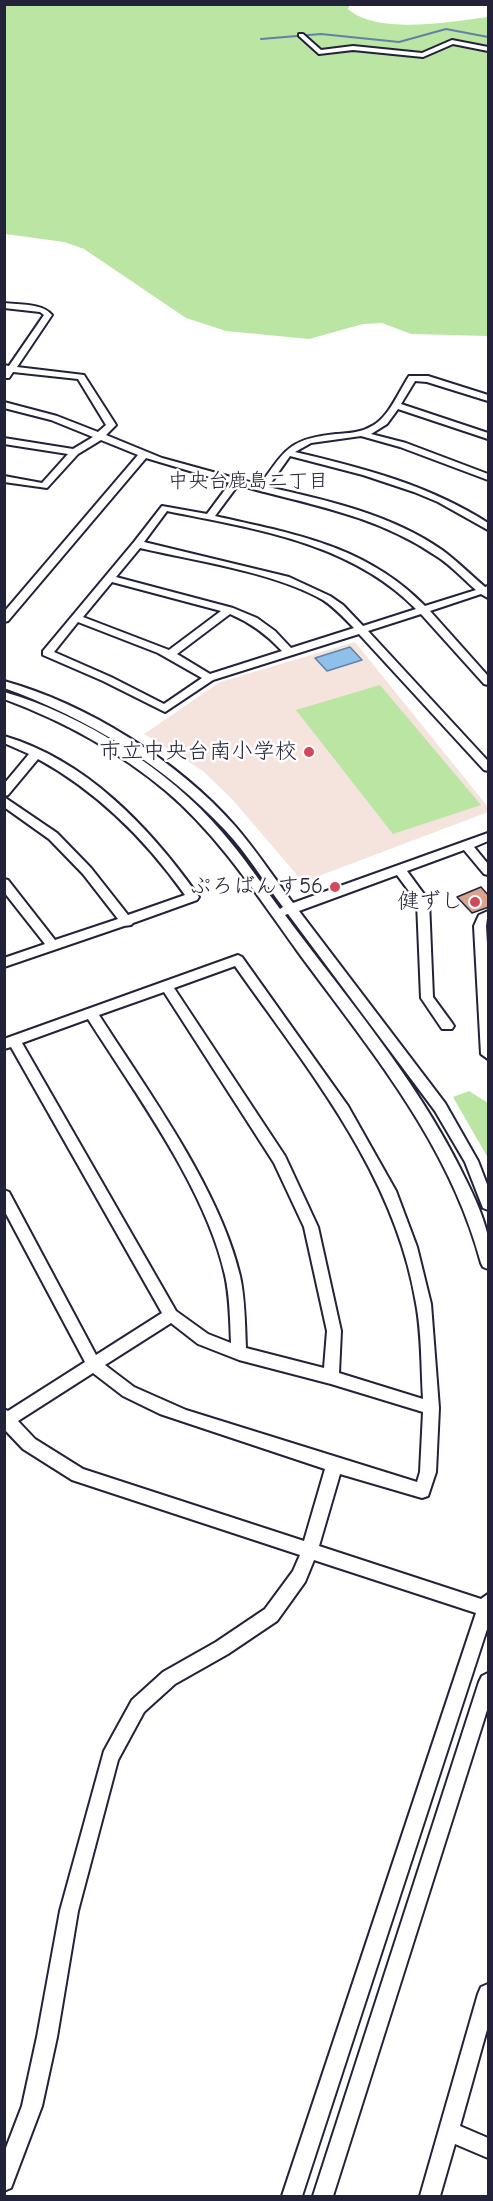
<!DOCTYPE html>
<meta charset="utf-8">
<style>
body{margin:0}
#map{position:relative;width:493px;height:2201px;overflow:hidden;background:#fff;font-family:"Comic Neue",sans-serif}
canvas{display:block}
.frame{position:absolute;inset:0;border:6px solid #22223b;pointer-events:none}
</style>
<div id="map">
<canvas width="493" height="2201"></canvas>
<div class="frame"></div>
</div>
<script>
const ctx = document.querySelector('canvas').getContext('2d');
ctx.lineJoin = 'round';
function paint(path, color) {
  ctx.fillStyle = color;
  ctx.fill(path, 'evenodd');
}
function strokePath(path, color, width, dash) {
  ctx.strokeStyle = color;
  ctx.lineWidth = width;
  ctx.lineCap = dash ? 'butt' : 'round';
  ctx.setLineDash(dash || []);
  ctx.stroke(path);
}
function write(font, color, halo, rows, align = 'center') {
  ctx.font = font + ' "Comic Neue","Klee One",sans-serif';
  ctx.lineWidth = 5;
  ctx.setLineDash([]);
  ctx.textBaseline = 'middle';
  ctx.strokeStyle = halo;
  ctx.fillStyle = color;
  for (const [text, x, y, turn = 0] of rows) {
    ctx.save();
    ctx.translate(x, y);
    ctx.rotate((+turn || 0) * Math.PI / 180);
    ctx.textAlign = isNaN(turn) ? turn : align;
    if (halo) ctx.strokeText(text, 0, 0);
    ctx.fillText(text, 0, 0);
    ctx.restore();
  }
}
paint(new Path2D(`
 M355 642 488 807V812L303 882 232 799 203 771 144 734 220 682Z`), '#f4e4dd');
paint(new Path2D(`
 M4 5H350L348 9C377 35 451 22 488 17V336L411 334 382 323 363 324 309 339 226 331 186 318 84 249 64 242 5 234Z
 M380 685 481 805 393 834 296 710Z
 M469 1091 488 1103V1158L453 1097Z`), '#bbe5a2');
const water = new Path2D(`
 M350 647 362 660 327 671 315 658Z`);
paint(water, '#8ec0ea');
strokePath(water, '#6381a4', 1.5);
strokePath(new Path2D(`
 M261 39 321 34 399 42 446 29 488 37`), '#6381a4', 2);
const building = new Path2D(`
 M481 887 489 896V907L472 913 457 897Z`);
paint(building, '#d9a48e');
strokePath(building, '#22223b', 1.5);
const minor = new Path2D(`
 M299 34H303L321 50 353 46 422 53 452 40 488 47V51L453 44 423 57 353 50 319 54 299 36Z
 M4 303C20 305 42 303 52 315L17 367 84 375 116 425 106 435 162 458 260 485C286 449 289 439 336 434 348 433 361 433 372 426 389 417 398 393 409 376H428L488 395V401L427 382 415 381 401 404 488 433V439L398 409 387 424 371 434 406 443 488 474V480L400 447 361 436 311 443 295 452C363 468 429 485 488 523V530L438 502 414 492 363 475 290 456 268 487C327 500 392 515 442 550 457 561 471 575 485 587L488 586V598L481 594 430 611 488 676V685L484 684 421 614 368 631 488 761V771L484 770 359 634 213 680 165 712 103 681 43 655V651L134 542 162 506 207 514 230 483 146 458 8 621 4 622V612L138 455 101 440 78 454 47 488 4 482V476L42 483 68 454 4 444V438L73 449 93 437 51 420 4 408V402L57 416 98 432 106 425 78 379 13 372 9 378H4V365L9 366 44 315 40 312 4 308ZM238 485C306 504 373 514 433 554 449 563 462 578 476 590L425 606C365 545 294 534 215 516ZM167 511C255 529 350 542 416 609L363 626 343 605 330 596 289 577 144 542ZM140 548C196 561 274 572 323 600 335 608 344 618 354 628L291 648 275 631 257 618 233 608 116 577ZM112 582 221 611 169 650 83 617ZM230 614C251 623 266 634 282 651L210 674 177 654ZM78 622 158 653 202 678 164 704 111 677 54 652Z
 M4 681C87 704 178 761 235 826 256 850 274 878 293 903L488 833V841L474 847 488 864V875L484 874 464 850 407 871 429 901 433 997 452 1023 454 1026 452 1029H442L421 998 417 902 397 875 299 911 445 1103 478 1161 488 1187V1210L483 1208 465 1162 435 1111 288 914 285 915C345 996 413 1075 459 1166 470 1188 483 1213 488 1237 490 1247 488 1259 488 1269L483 1267 481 1263C449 1143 370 1050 298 952 257 895 219 836 166 791 117 750 63 721 4 699V692C82 714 170 770 222 832 243 856 261 883 280 909L283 907C264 882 247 853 225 830 164 765 88 718 4 688Z
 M4 736C86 760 149 827 197 894L199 897 197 900 133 923 131 925 124 926 4 967V958L45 944 4 892V879L8 880 55 940 118 919 83 874 49 839 4 807V797L57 833 91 868 128 915 185 895C145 839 98 792 38 759L8 795 4 796V784L29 754 4 743Z
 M488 911 486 926 488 961V1059L481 1054 474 926 479 915Z
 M238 955 242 957 348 1106 396 1191 417 1247 431 1304 439 1408 436 1472 428 1496 422 1498 340 1474 319 1546 481 1599 488 1594V1626L302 2196H282L476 1613 314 1560 305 1582 277 1621 228 1654 175 1684 144 1712 118 1760 78 1911 57 2037 42 2106 11 2188 4 2191V2153L22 2106 37 2037 60 1911 104 1751 132 1700 163 1672 216 1642 265 1609 293 1571 300 1555 72 1480 23 1449 4 1429V1409L8 1411 85 1362 4 1210V1190L9 1192 96 1355 162 1313 11 1047 4 1049V1039ZM235 966C308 1070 395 1174 416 1303 422 1334 421 1367 423 1399L339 1373 341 1331 318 1227 285 1156 174 988ZM164 992 274 1163 304 1227 327 1331 324 1368 246 1348C245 1324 245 1299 240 1276 220 1189 147 1090 99 1015ZM88 1019C135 1093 206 1189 225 1275 230 1297 230 1320 231 1343L208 1334 176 1311 22 1043ZM171 1323 198 1344 239 1360 331 1384 423 1412 420 1472 417 1482 186 1410 134 1387 105 1365ZM93 1373 123 1396 160 1414 325 1469 304 1541 83 1469 35 1439 18 1421Z
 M488 1673V1707L333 2196H313L479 1682 482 1676Z
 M488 1984V2026L460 2126 488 2138V2158L455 2144 440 2196H420L478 1994 481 1987Z`);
strokePath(minor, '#22223b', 4);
paint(minor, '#fff');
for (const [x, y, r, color] of [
 [309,752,6,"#d1495b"],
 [335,887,6,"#d1495b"],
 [475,902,6,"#d1495b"]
]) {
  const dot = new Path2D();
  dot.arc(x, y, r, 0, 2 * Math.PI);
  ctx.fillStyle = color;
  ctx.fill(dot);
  strokePath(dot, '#fff', 2);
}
write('20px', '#22223b', '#fff', [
 ["中央台鹿島二丁目",248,481]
]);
write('22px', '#22223b', '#fff', [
 ["市立中央台南小学校",297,752],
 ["ぷろばんす56",323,887],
 ["健ずし",463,902]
], 'right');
</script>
